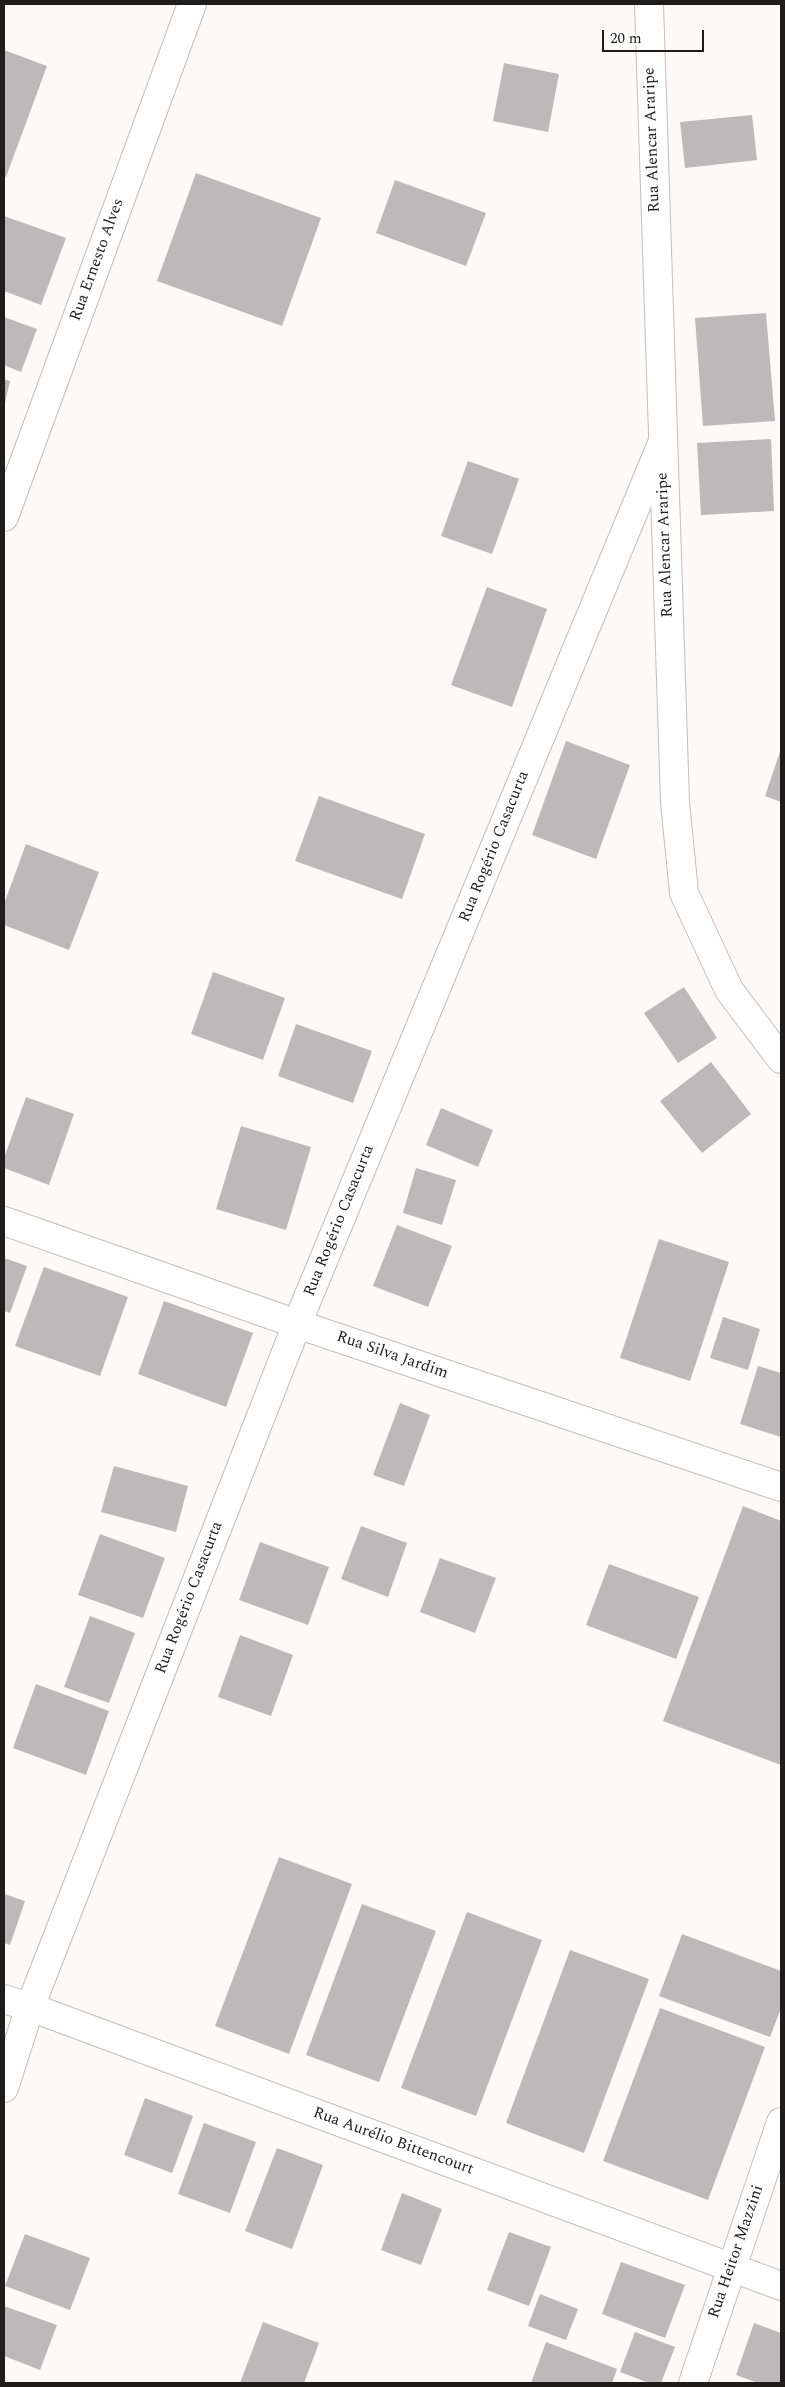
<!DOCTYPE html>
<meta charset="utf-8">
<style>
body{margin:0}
#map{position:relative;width:785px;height:2387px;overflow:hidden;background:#fdf9f7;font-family:Spectral,serif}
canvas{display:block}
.frame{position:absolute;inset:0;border:5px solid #1e1d1c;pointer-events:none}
.scale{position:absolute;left:602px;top:30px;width:102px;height:22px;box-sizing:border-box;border:2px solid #1e1d1c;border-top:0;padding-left:6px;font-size:15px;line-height:18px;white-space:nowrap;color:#1e1d1c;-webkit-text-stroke:4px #fff;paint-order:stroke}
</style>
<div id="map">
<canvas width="785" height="2387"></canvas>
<div class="frame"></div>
<div class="scale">20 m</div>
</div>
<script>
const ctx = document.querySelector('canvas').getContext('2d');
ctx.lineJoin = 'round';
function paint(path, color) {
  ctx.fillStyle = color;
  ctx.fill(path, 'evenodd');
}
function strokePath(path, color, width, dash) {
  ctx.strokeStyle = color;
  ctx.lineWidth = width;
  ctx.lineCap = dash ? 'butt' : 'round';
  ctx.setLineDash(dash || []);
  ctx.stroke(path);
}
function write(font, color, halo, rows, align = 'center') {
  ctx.font = font + ' Spectral,serif';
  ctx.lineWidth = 4.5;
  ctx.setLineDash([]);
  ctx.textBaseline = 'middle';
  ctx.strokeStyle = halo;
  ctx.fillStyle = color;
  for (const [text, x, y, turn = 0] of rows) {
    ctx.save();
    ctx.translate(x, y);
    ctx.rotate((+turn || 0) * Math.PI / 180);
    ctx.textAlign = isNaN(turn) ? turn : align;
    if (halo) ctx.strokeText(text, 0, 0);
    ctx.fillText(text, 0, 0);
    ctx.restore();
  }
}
paint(new Path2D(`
 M4 50 47 66 6 177 4 176Z
 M504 63 559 74 548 132 493 121Z
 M752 115 757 160 685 168 680 122Z
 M196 173 321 218 282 326 157 281Z
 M395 180 486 213 466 266 376 233Z
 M4 216 66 238 41 305 4 291Z
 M766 313 775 421 703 426 695 318Z
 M4 317 37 329 21 372 4 365Z
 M4 379 10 381 5 403H4Z
 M771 439 774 511 701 515 697 443Z
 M468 461 519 479 492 554 441 536Z
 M487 587 547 609 512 707 451 685Z
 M566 741 630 765 596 859 532 835Z
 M781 749V802L765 796Z
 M319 796 425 834 402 899 295 861Z
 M26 844 99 872 69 950 4 925V904Z
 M213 972 285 998 263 1060 191 1034Z
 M684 987 717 1038 678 1063 644 1013Z
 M296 1024 372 1051 353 1103 278 1076Z
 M711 1062 751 1114 702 1153 660 1101Z
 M26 1097 74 1114 49 1185 4 1168V1158Z
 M441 1108 493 1130 478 1167 426 1145Z
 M241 1126 311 1147 286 1230 216 1209Z
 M416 1168 456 1180 442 1225 403 1213Z
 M397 1225 452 1246 428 1307 373 1286Z
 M659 1239 729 1262 690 1381 620 1358Z
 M4 1258 27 1266 10 1313 4 1311Z
 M44 1267 128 1297 100 1376 15 1346Z
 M164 1301 253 1333 226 1407 138 1374Z
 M723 1317 760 1329 748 1370 710 1358Z
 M758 1366 781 1373V1437L740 1424Z
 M400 1403 430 1415 404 1486 373 1475Z
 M114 1466 188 1486 176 1532 101 1512Z
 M743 1506 781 1521V1765L663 1721Z
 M361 1526 407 1543 388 1597 341 1579Z
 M100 1534 165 1558 143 1618 78 1595Z
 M260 1542 329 1567 308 1625 239 1600Z
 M440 1558 496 1578 475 1633 420 1612Z
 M609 1564 699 1597 676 1659 586 1625Z
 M90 1616 135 1633 109 1703 64 1687Z
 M240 1635 293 1655 271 1716 218 1697Z
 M36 1684 109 1711 86 1775 13 1748Z
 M279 1857 352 1884 289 2054 215 2026Z
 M4 1894 25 1901 10 1945 4 1943Z
 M362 1904 436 1931 379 2082 306 2055Z
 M467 1912 542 1940 476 2116 401 2088Z
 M682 1934 781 1971V2008L770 2037 659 1996Z
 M570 1950 649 1979 584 2153 506 2123Z
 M660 2008 765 2047 708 2200 603 2161Z
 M145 2098 193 2116 172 2173 124 2155Z
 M204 2123 256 2142 230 2213 178 2194Z
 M277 2148 323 2165 292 2249 245 2231Z
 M402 2193 442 2209 421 2265 381 2250Z
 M509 2232 551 2247 529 2306 487 2290Z
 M25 2234 90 2258 70 2310 5 2286Z
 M621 2262 685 2285 665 2338 602 2314Z
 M540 2294 578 2309 566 2340 528 2326Z
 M4 2306 57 2325 40 2370 4 2356Z
 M263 2322 319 2343 304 2383H240Z
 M754 2323 781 2333V2383H758L736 2375Z
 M635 2332 675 2347 661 2383H649L620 2372Z
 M546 2342 617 2369 612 2383H531Z`), '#bcb9bb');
const minor = new Path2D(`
 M663 441 297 1324 30 2007 781 2286
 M4 517 192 4
 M4 1221 297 1324 781 1487
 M693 2383 781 2122`);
const tertiary = new Path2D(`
 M4 1999 30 2007 4 2088`);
const secondary = new Path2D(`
 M649 4 675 802 684 893 729 990 781 1059`);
strokePath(minor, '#c1bebc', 30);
strokePath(tertiary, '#c1bebc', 30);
strokePath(secondary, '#c1bebc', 30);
strokePath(minor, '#fff', 28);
strokePath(tertiary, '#fff', 28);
strokePath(secondary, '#fff', 28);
write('16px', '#1e1d1c', '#fff', [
 ["Rua Alencar Araripe",653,140,-92],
 ["Rua Ernesto Alves",98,260,-70],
 ["Rua Alencar Araripe",666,545,-92],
 ["Rua Rogério Casacurta",495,847,-68],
 ["Rua Rogério Casacurta",340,1221,-68],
 ["Rua Silva Jardim",392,1356,19],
 ["Rua Rogério Casacurta",190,1598,-69],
 ["Rua Aurélio Bittencourt",393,2142,20],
 ["Rua Heitor Mazzini",737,2252,-71]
]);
</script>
